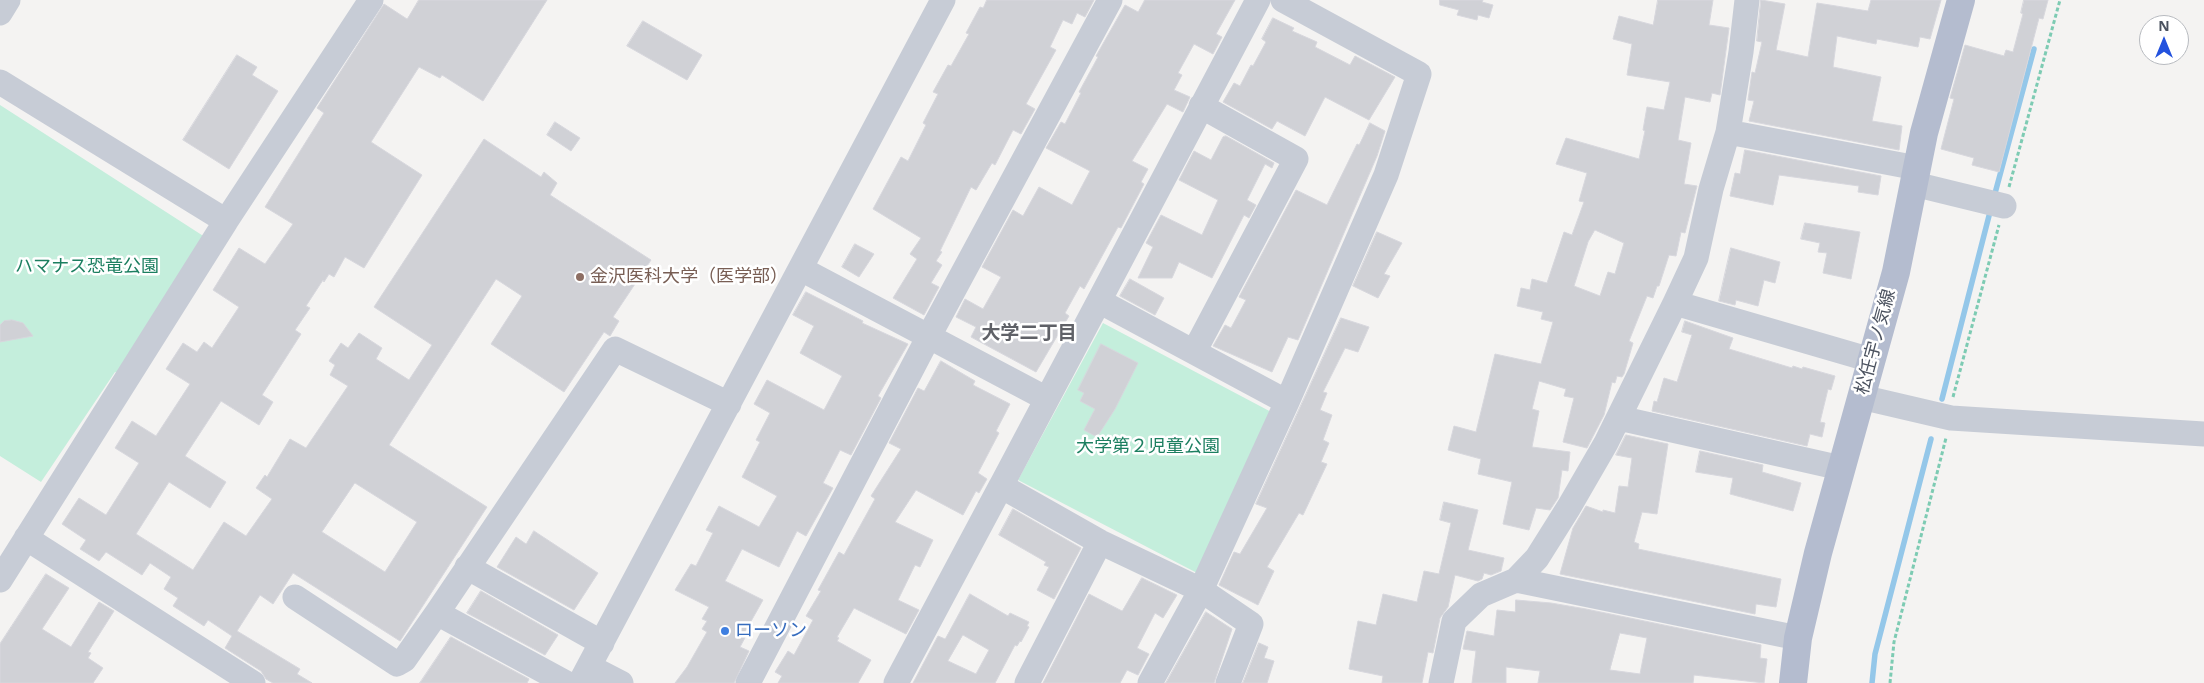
<!DOCTYPE html>
<meta charset="utf-8">
<style>
body{margin:0}
#map{position:relative;width:2204px;height:683px;overflow:hidden;background:#f4f3f2;font-family:"Open Sans",sans-serif}
canvas{display:block}
.north{position:absolute;left:2139px;top:15px;width:50px;height:50px;box-sizing:border-box;background:#fff;border:1px solid #b7babf;border-radius:50%;rotate:0deg;font-size:14px;font-weight:700;line-height:20px;text-align:center;color:#4b525f}
.north::after{content:'';display:block;margin:auto;width:18px;height:22px;background:#2352de;clip-path:polygon(50% 0,100% 100%,50% 72%,0 100%)}
</style>
<div id="map">
<canvas width="2204" height="683"></canvas>
<div class="north">N</div>
</div>
<script>
const ctx = document.querySelector('canvas').getContext('2d');
ctx.lineJoin = 'round';
function paint(path, color) {
  ctx.fillStyle = color;
  ctx.fill(path, 'evenodd');
}
function strokePath(path, color, width, dash) {
  ctx.strokeStyle = color;
  ctx.lineWidth = width;
  ctx.lineCap = dash ? 'butt' : 'round';
  ctx.setLineDash(dash || []);
  ctx.stroke(path);
}
function write(font, color, halo, rows, align = 'center') {
  ctx.font = font + ' "Open Sans","Noto Sans JP",sans-serif';
  ctx.lineWidth = 5;
  ctx.setLineDash([]);
  ctx.textBaseline = 'middle';
  ctx.strokeStyle = halo;
  ctx.fillStyle = color;
  for (const [text, x, y, turn = 0] of rows) {
    ctx.save();
    ctx.translate(x, y);
    ctx.rotate((+turn || 0) * Math.PI / 180);
    ctx.textAlign = isNaN(turn) ? turn : align;
    if (halo) ctx.strokeText(text, 0, 0);
    ctx.fillText(text, 0, 0);
    ctx.restore();
  }
}
paint(new Path2D(`
 M0 105 208 239 121 375 115 372 41 482 0 456Z
 M1103 323 1275 414 1199 574 1018 480Z`), '#c4eedc');
strokePath(new Path2D(`
 M1994 197 2034 49
 M1942 399 1991 208
 M1872 683 1875 654 1931 439`), '#94c7e9', 5.5);
const building = new Path2D(`
 M419 0H547L483 101 442 75 440 78 419 67 371 142 422 175 364 268 345 257 334 277 329 274 324 282 323 280 306 306 310 308 295 330 301 334 262 395 273 402 259 425 221 401 185 456 226 482 210 508 169 482 136 534 193 570 224 522 246 536 272 499 256 488 265 475 267 477 290 439 306 448 348 386 330 375 335 365 329 361 341 343 348 348 359 333 382 348 376 359 409 380 432 345 374 307 484 139 541 177 544 172 557 183 550 195 651 260 613 317 619 321 610 336 604 332 564 392 491 344 522 296 496 279 389 445 487 507 400 641 293 573 273 604 260 595 237 631 300 669 297 674 312 683H273L266 679 261 671 225 648 232 636 208 620 204 626 173 606 178 598 164 589 171 577 150 563 142 575 106 552 99 561 80 549 86 540 62 524 79 498 106 515 139 463 115 448 132 421 156 436 190 384 166 369 183 343 197 352 204 342 212 348 239 307 213 290 239 248 265 264 293 224 265 207 324 113 317 108 384 4 407 19ZM355 483 417 522 385 572 322 532Z
 M987 0H1094L1085 17 1077 13 1072 24 1063 20 1050 47 1056 50 1026 104 1035 109 1021 134 1013 130 995 165 992 163 976 190 971 187 940 251 942 252 936 261 942 265 931 283 939 287 924 315 893 298 917 259 910 254 921 238 873 209 901 157 908 161 926 125 923 123 938 94 933 92 948 65 951 66 969 34 966 33 980 7 983 8Z
 M1145 0H1235L1216 34 1222 37 1213 54 1194 44 1178 73 1182 75 1174 90 1190 97 1183 112 1167 104 1132 161 1148 169 1141 182 1144 184 1121 228 1118 227 1084 289 1080 286 1065 313 1069 316 1036 372 971 337 976 327 956 317 965 299 983 309 1001 277 982 267 1013 210 1023 216 1039 187 1072 205 1090 171 1046 148 1061 122 1065 124 1081 93 1079 92 1098 57 1096 56 1125 5 1138 12Z
 M1440 0H1483L1482 2 1493 5 1489 18 1478 15 1477 20 1457 15 1459 10 1440 5Z
 M1658 0H1713L1709 25 1729 28 1720 95 1712 93 1710 102 1685 97 1678 140 1691 143 1684 184 1697 186 1685 233 1681 232 1676 256 1669 255 1659 286H1657L1653 298 1647 296 1629 341 1633 343 1624 374 1622 377 1617 376 1615 383 1612 382 1604 415 1587 448 1563 442 1574 398 1564 396 1566 389 1539 381 1532 409 1539 411 1532 447 1570 452 1568 471 1562 470 1558 498 1550 510 1536 508 1529 530 1503 524 1512 482 1478 474 1481 459 1448 450 1454 426 1476 432 1495 354 1541 364 1553 322 1541 319 1543 312 1517 306 1521 288 1530 290 1532 279 1547 283 1564 232 1572 235 1584 202 1579 201 1587 173 1556 164 1566 138 1639 159 1645 131 1643 130 1647 107 1664 110 1670 82 1627 75 1632 44 1613 39 1619 16 1653 25ZM1595 230 1624 243 1615 274 1608 272 1600 296 1574 286 1588 242Z
 M1761 0 1785 4 1776 50 1808 57 1817 3 1868 11 1871 0H1941L1930 39 1920 37 1918 47 1877 39 1876 44 1837 36 1833 67 1881 77 1872 121 1902 126 1899 150 1749 121 1754 101 1748 100 1752 72 1755 73 1762 42 1757 41Z
 M2024 0H2048L2043 19 2039 18 1999 172 1972 165 1974 158 1941 149 1954 99 1950 98 1965 45 2004 56 2006 50 2013 52 2023 14 2021 13Z
 M1273 18 1294 28 1292 31 1317 42 1315 47 1350 65 1355 56 1395 77 1369 120 1325 97 1305 136 1277 121 1272 129 1223 102 1234 83 1240 86 1251 65 1253 66 1266 42 1262 39Z
 M643 21 702 55 687 80 627 46Z
 M237 55 257 67 252 75 278 91 229 169 183 140Z
 M555 122 580 138 571 151 547 135Z
 M1370 123 1385 131 1377 156 1298 340 1288 337 1272 372 1213 346 1225 325 1231 328 1246 300 1239 297 1296 190 1327 205 1357 144 1359 145Z
 M1226 136 1274 163 1272 168 1265 164 1247 200 1256 205 1249 218 1244 215 1212 278 1179 262 1172 278H1138L1153 247 1146 243 1161 215 1202 235 1218 200 1179 180 1194 151 1211 160 1223 137Z
 M1745 150 1881 176 1878 195 1858 192 1859 186 1779 175 1773 205 1730 196 1735 173 1740 174Z
 M1805 223 1860 232 1851 279 1823 273 1827 253 1818 252 1820 243 1801 239Z
 M1377 232 1402 243 1384 274 1390 276 1378 298 1353 286Z
 M855 244 874 254 859 277 842 267Z
 M1731 248 1780 262 1775 283 1764 280 1758 306 1736 300 1735 305 1719 301Z
 M1130 279 1164 298 1155 315 1120 296Z
 M806 292 863 321 862 323 908 344 878 396 881 398 851 455 840 450 823 483 833 488 806 536 797 531 779 567 742 549 725 581 763 600 745 632 747 634 740 647 749 651 734 683H675L687 667 707 632 702 629 707 621 702 619 709 607 675 590 691 564 696 566 713 533 706 530 719 506 759 527 777 496 742 477 760 442 756 440 770 413 754 404 767 380 824 410 842 376 800 353 814 326 793 315Z
 M1341 318 1369 327 1358 352 1345 348 1323 392 1327 393 1320 410 1332 415 1323 440 1329 443 1321 462 1327 464 1303 515 1299 513 1267 567 1274 571 1258 605 1219 585 1234 552 1240 554 1267 508 1256 504Z
 M12 320 23 323 33 336 0 342V325L4 321Z
 M1685 321 1733 338 1729 349 1792 368 1793 366 1802 369 1803 367 1835 376 1831 390 1828 389 1820 422 1825 423 1822 437 1810 434 1807 446 1652 411 1654 401 1657 402 1664 378 1677 382 1692 335 1682 332Z
 M1101 344 1138 363 1115 409 1097 437 1084 430 1095 409 1080 401 1084 393 1078 390Z
 M941 361 975 381 973 385 1010 404 996 431 999 433 978 473 987 479 979 493 976 491 963 515 916 490 895 522 933 540 920 567 915 565 898 600 919 610 906 634 854 608 837 637 839 638 837 641 871 660 858 683H778L782 676 775 672 788 651 794 655 813 620 806 616 821 591 818 590 839 552 844 555 875 499 871 496 901 449 889 443 918 388 924 391Z
 M1626 435 1668 444 1657 514 1642 512 1634 542 1639 544 1638 549 1781 579 1776 607 1756 604 1755 614 1560 574 1573 528 1586 506 1603 512V510L1615 513 1619 486 1628 487 1632 458 1616 455Z
 M1700 451 1763 465 1762 472 1801 483 1793 511 1730 494 1733 478 1696 472Z
 M1444 502 1478 510 1468 550 1504 558 1501 571 1491 575 1484 573 1482 579 1478 581 1455 575 1448 607 1440 618 1433 653 1428 652 1422 683H1382L1383 676 1349 669 1358 621 1376 625 1383 594 1417 602 1424 571 1439 574 1451 523 1440 520Z
 M1013 509 1081 548 1054 599 1037 590 1049 567 1044 565 1046 562 999 535Z
 M534 531 598 573 574 610 497 567 516 537 526 544Z
 M46 574 69 588 42 629 71 647 99 602 114 611 88 652 91 653 88 658 103 668 93 683H0V644Z
 M1142 578 1177 595 1163 618 1155 613 1137 648 1149 654 1138 675 1127 670 1120 683H1043L1089 594 1122 611Z
 M481 591 558 635 545 655 467 613Z
 M970 594 1008 616 1010 613 1029 622 1027 626 1029 627 1021 642 1020 641 1017 646 1015 645 995 683H913L938 636 945 639ZM963 635 989 650 976 674 948 661Z
 M1516 600 1551 603 1586 609 1761 645 1760 658 1767 659 1764 683 1694 675 1693 683H1538L1540 671 1506 667V683H1472L1476 651 1463 649 1467 631 1494 636 1497 610 1515 612ZM1620 633 1647 638 1640 674 1610 670Z
 M1206 612 1232 629 1214 683H1166Z
 M451 637 529 679 527 683H420Z
 M1259 643 1268 647 1264 658 1274 661 1267 683H1243Z`);
paint(building, '#d0d1d6');
strokePath(building, '#d7d7dd', 1);
strokePath(new Path2D(`
 M2009 187 2060 0
 M1953 397 1999 225
 M1890 683 1894 642 1946 438`), '#7dcbb3', 3, [4, 2.5]);
strokePath(new Path2D(`
 M0 13 8 0
 M0 82 226 221 0 580
 M1728 132 1917 168
 M1914 184 2004 206
 M226 221 371 0
 M801 269 1047 399 1001 486 1100 542 1201 590 1150 683
 M1099 301 1258 0
 M1675 303 1871 360
 M1194 352 1296 159 1201 106
 M1861 397 1951 418 2204 434
 M1047 399 1099 301 1287 402
 M1619 418 1841 468
 M26 538 253 683
 M467 567 602 643
 M1516 580 1798 638
 M295 597 397 664 404 660 437 613 566 683
 M437 613 615 349 729 404
 M590 667 621 683
 M580 683 943 0
 M748 683 929 336 1110 0
 M896 683 1001 486
 M1027 683 1100 542
 M1228 683 1251 624 1201 590 1287 402 1386 175 1419 74 1283 0
 M1441 683 1454 621 1481 595 1516 580 1537 558 1569 507 1606 443 1675 303 1696 258 1711 189 1728 132 1741 52 1747 0`), '#c7ccd6', 25);
strokePath(new Path2D(`
 M1793 683 1798 638 1818 553 1896 272 1924 133 1961 0`), '#b4bccf', 28);
for (const [x, y, r, color] of [
 [580,277,5,"#8d6e63"],
 [725,631,5,"#3f7fe0"]
]) {
  const dot = new Path2D();
  dot.arc(x, y, r, 0, 2 * Math.PI);
  ctx.fillStyle = color;
  ctx.fill(dot);
  strokePath(dot, '#fff', 2);
}
write('18px', '#1c7f60', '#fff', [
 ["ハマナス恐竜公園",87,267],
 ["大学第２児童公園",1148,447]
]);
write('18px', '#785e54', '#fff', [
 ["金沢医科大学（医学部）",590,277]
], 'left');
write('18px', '#4b525f', '#fff', [
 ["松任宇ノ気線",1876,342,-75]
]);
write('18px', '#366cbe', '#fff', [
 ["ローソン",735,631]
], 'left');
write('bold 19px', '#5f6167', '#fff', [
 ["大学二丁目",1029,334]
]);
</script>
